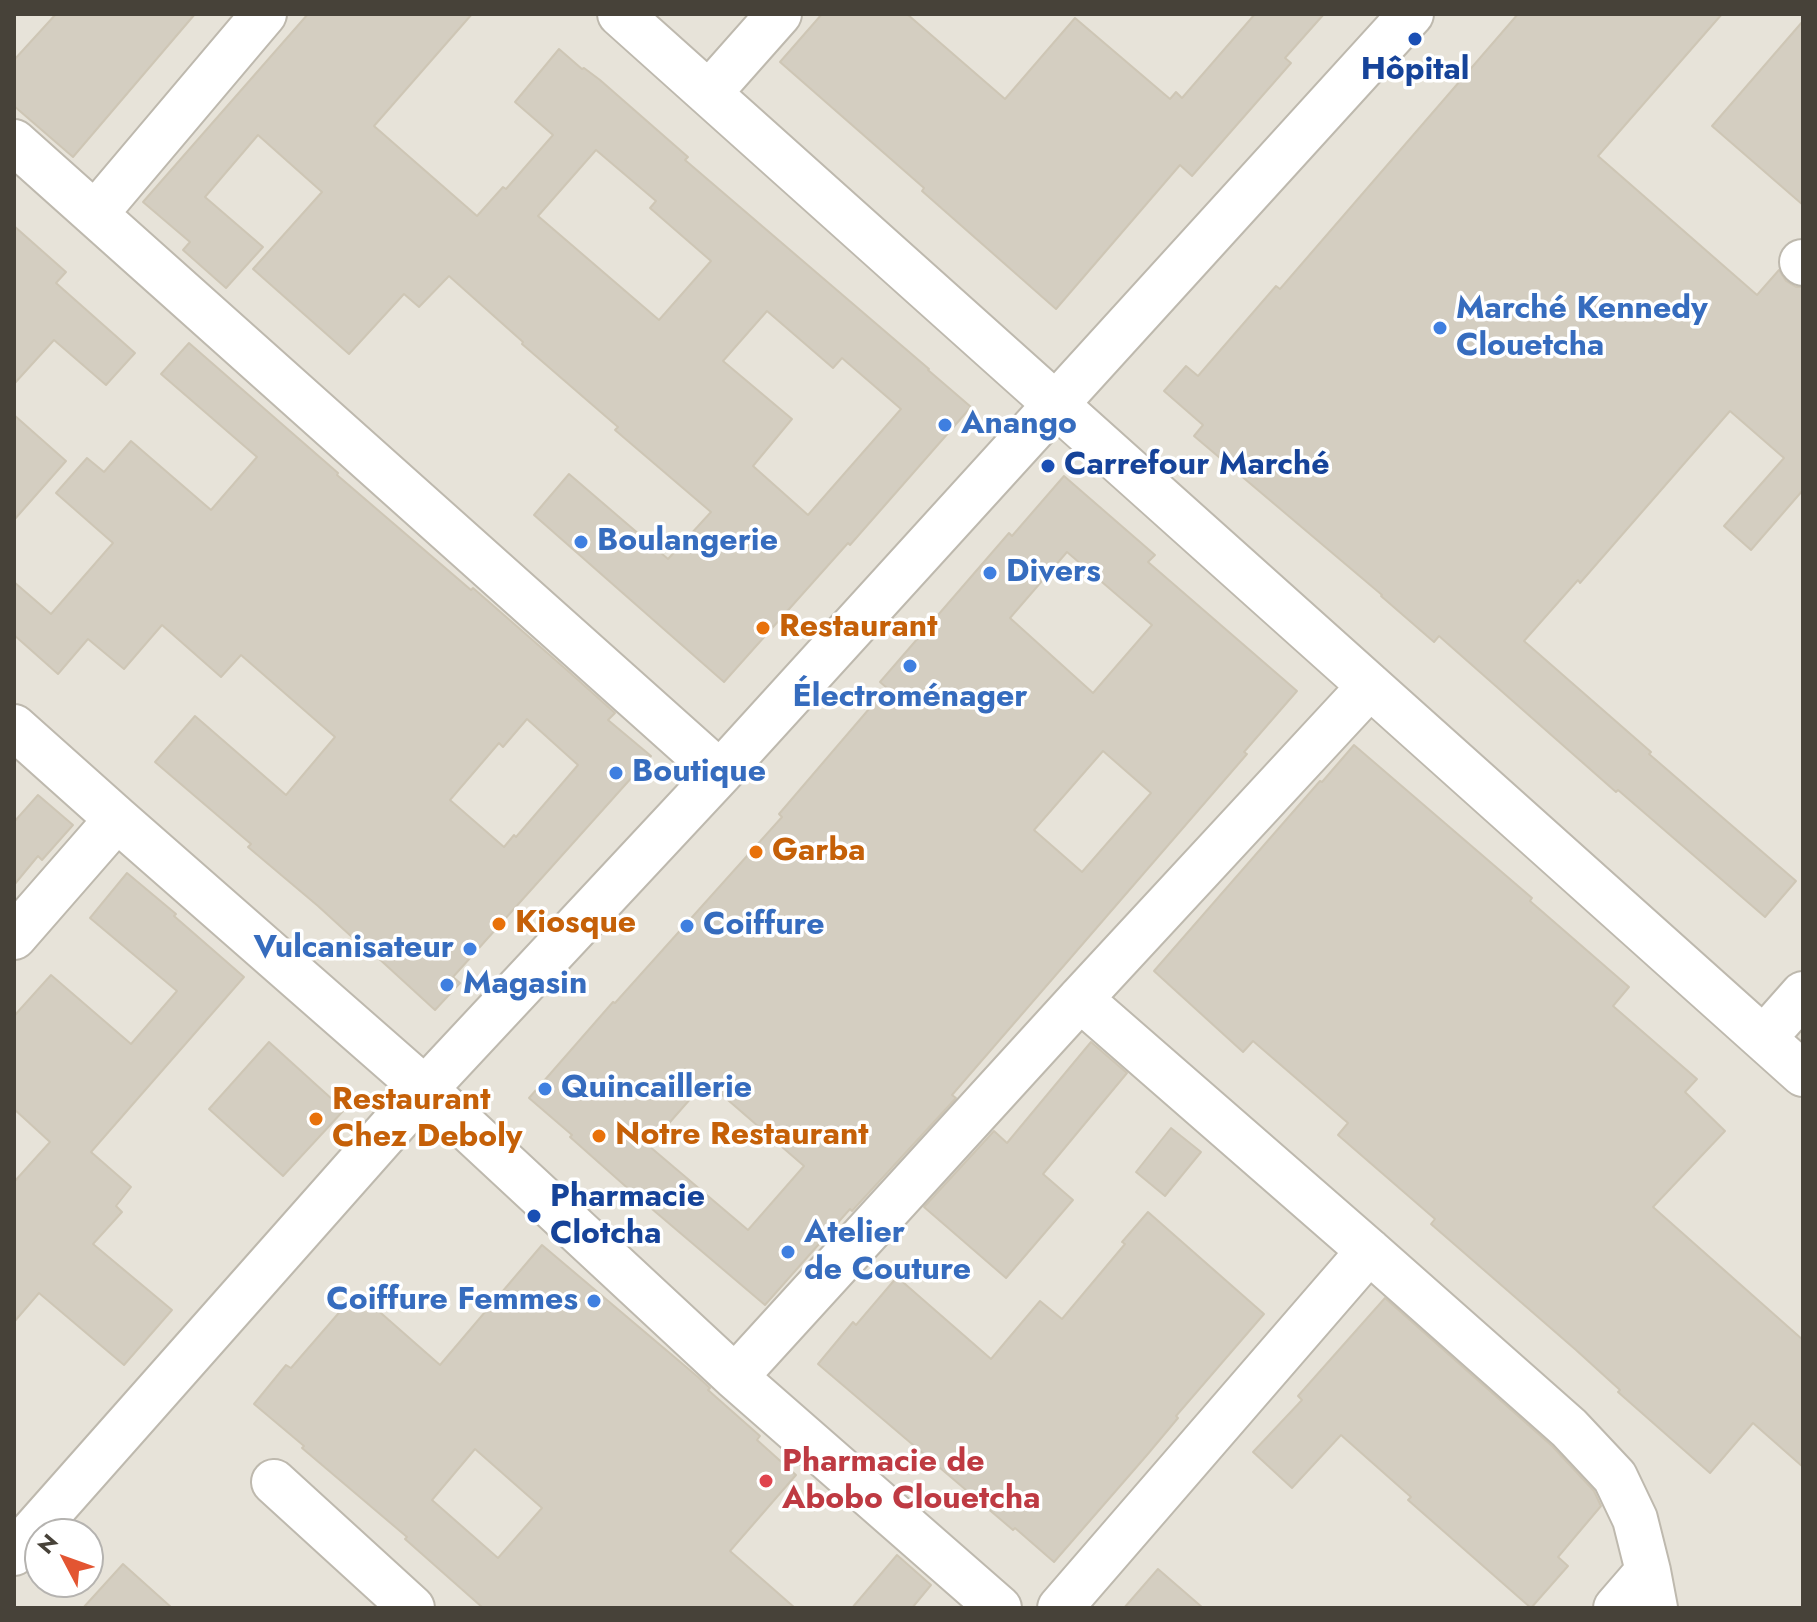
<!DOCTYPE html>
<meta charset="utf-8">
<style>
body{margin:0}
#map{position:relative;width:1817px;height:1622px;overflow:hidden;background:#f4f1eb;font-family:Jost,sans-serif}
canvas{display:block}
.frame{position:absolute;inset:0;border:16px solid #474239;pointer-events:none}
.north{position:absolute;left:24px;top:1518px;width:80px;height:80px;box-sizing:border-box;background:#fff;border:2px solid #b5b3b0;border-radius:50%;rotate:311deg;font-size:22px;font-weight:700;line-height:32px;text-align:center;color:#474239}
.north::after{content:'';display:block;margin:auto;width:28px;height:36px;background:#e35532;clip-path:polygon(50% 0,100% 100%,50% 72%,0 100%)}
</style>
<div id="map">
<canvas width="1817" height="1622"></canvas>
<div class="frame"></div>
<div class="north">N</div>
</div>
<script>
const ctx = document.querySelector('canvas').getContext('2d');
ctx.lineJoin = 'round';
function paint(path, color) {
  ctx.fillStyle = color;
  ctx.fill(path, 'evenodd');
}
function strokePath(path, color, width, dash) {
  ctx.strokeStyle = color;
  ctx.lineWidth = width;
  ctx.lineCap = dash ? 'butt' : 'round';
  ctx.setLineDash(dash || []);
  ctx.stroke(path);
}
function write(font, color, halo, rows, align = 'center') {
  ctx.font = font + ' Jost,sans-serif';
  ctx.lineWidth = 7;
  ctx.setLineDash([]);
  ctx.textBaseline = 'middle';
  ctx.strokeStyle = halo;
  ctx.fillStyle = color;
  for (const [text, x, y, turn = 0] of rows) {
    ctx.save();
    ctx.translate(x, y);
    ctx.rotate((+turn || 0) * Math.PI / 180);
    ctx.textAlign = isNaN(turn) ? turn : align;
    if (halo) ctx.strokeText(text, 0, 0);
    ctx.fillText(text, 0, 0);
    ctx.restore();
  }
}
paint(new Path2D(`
 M14 14H1803V1608H14ZM40 1534H88V1582H40Z`), '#e7e3d9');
const building = new Path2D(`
 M56 14H195L73 157 14 106V60Z
 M308 14H472L374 126 477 216 503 187 506 189 553 135 515 102 559 49 582 69 584 68 600 80 688 157 685 160 929 369 928 370 971 407 850 545 848 543 724 682 534 515 569 474 668 559 711 512 615 430 618 427 522 344 523 342 449 276 419 307 404 294 349 354 253 269 322 192 258 135 205 197 263 247 226 288 183 250 190 242 143 202ZM596 150 656 201 650 208 711 261 659 320 538 216ZM767 311 833 368 842 358 901 409 808 515 753 466 792 419 723 361Z
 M822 14H907L1005 99 1075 18 1170 99 1176 92 1182 98 1255 14H1324L1285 58 1291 63 1192 176 1180 165 1056 309 922 191 924 188 780 62Z
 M1518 14H1722L1598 156 1757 295 1779 270 1786 281 1796 287H1803V490L1751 550 1724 526 1784 458 1730 411 1580 583 1578 580 1524 641 1651 752 1649 754 1796 881 1765 917 1618 790 1616 792 1439 636 1434 642 1381 596 1382 595 1194 436 1203 425 1164 391 1186 366 1198 376 1276 286 1280 289Z
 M1803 21V205L1712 126Z
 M14 226 66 272 56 283 135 353 106 385 54 340 14 384Z
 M189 343 338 473 337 475 471 590 473 588 568 671 615 713 608 720 651 756 453 977 460 983 435 1010 376 956 375 958 318 906 248 847 251 844 155 762 195 716 286 795 335 737 241 655 221 677 162 625 124 669 88 639 58 674 14 635V582L51 614 113 543 56 493 87 458 104 472 131 441 211 510 257 457 161 374ZM527 719 578 765 516 837 514 835 504 847 450 800 499 743 503 747Z
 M14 415 66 461 14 520Z
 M1064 476 1155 555 1148 562 1297 691 1244 752 1247 754 952 1095 956 1098 852 1211 850 1209 765 1305 632 1192 570 1137 572 1135 529 1098 613 1002 615 1003 782 817 779 814 887 688 880 682 1009 533 1012 536ZM1067 552 1152 625 1093 693 1010 618ZM1103 751 1151 793 1082 872 1034 830ZM706 1081 804 1166 748 1230 649 1146Z
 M1354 745 1532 898 1530 901 1629 987 1613 1006 1697 1079 1685 1092 1725 1131 1653 1207 1803 1340V1467L1753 1423 1710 1473 1618 1392 1620 1390 1576 1350 1431 1224 1435 1219 1338 1135 1348 1123 1253 1041 1243 1052 1154 971 1320 781 1322 782Z
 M38 795 73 825 42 860 38 856 14 885V822Z
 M127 873 176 914 174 916 244 977 91 1152 131 1187 116 1206 122 1212 93 1244 172 1310 124 1365 39 1293 14 1322V1182L50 1142 14 1109V1016L51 975 131 1044 177 991 90 918Z
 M269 1042 344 1110 283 1176 209 1109Z
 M1091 1042 1127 1073 1043 1174 1073 1200 1006 1278 924 1207 994 1131 1007 1143Z
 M1171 1128 1201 1152 1165 1196 1136 1172Z
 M1148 1212 1264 1314 1176 1416 1178 1418 1147 1455 1054 1562 1015 1528 1013 1530 818 1364 853 1322 856 1325 897 1277 991 1359 1040 1301 1062 1319 1125 1244 1122 1242Z
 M542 1245 698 1377 710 1388 708 1390 760 1436 757 1440 796 1475 730 1551 795 1608H483L405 1539 407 1537 302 1448 304 1446 254 1404 286 1365 291 1368 357 1292 440 1365ZM475 1449 542 1508 498 1558 432 1500Z
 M1385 1298 1552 1446 1594 1491 1601 1506 1558 1557 1568 1566 1531 1608 1408 1500 1411 1497 1341 1435 1292 1488 1253 1452 1302 1400 1298 1396Z
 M897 1555 931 1585 912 1608H852Z
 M123 1564 172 1608H83Z
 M1158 1569 1203 1608H1124Z`);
paint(building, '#d4cec1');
strokePath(building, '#cec6b5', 2);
const minor = new Path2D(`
 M620 14 1803 1074
 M709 93 779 14
 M14 142 720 773
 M95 214 264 14
 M1802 262 1803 263
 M14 727 117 819 425 1089 735 1377 999 1608
 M14 937 117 819
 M1080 999 1369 1251 1569 1428 1615 1477 1635 1519 1648 1571 1655 1608
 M1764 1038 1803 994
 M735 1377 1080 999 1370 686
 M274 1482 412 1608
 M14 1553 425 1089 720 773 1411 14
 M1060 1608 1369 1251
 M1616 1608 1648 1571`);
strokePath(minor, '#beb9ae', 48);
strokePath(minor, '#fff', 44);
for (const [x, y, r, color] of [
 [1415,39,8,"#1a4fb4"],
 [1440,328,8,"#3f7fe0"],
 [945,425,8,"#3f7fe0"],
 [1048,466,8,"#1a4fb4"],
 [581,542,8,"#3f7fe0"],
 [990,573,8,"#3f7fe0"],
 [763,628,8,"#e8710a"],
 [910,666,8,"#3f7fe0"],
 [616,773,8,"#3f7fe0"],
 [756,852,8,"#e8710a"],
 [499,924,8,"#e8710a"],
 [687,926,8,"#3f7fe0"],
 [470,949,8,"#3f7fe0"],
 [447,985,8,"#3f7fe0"],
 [545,1089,8,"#3f7fe0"],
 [316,1119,8,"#e8710a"],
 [599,1136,8,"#e8710a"],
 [534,1216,8,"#1a4fb4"],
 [788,1252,8,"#3f7fe0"],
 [594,1301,8,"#3f7fe0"],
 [766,1481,8,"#e0444e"]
]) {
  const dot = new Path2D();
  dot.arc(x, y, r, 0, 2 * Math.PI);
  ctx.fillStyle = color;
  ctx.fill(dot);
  strokePath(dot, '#fff', 3);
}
write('bold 32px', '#164399', '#fff', [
 ["Hôpital",1415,71,"center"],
 ["Carrefour Marché",1064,466],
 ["Pharmacie",550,1198],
 ["Clotcha",550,1235]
], 'left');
write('bold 32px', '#366cbe', '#fff', [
 ["Marché Kennedy",1456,310],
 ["Clouetcha",1456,347],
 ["Anango",961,425],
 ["Boulangerie",597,542],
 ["Divers",1006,573],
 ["Électroménager",910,698,"center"],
 ["Boutique",632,773],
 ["Coiffure",703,926],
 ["Vulcanisateur",454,949,"right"],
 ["Magasin",463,985],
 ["Quincaillerie",561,1089],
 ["Atelier",804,1234],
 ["de Couture",804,1271],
 ["Coiffure Femmes",578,1301,"right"]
], 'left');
write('bold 32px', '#c56008', '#fff', [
 ["Restaurant",779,628],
 ["Garba",772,852],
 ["Kiosque",515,924],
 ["Restaurant",332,1101],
 ["Chez Deboly",332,1138],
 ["Notre Restaurant",615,1136]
], 'left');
write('bold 32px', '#be3a42', '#fff', [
 ["Pharmacie de",782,1463],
 ["Abobo Clouetcha",782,1500]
], 'left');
</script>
